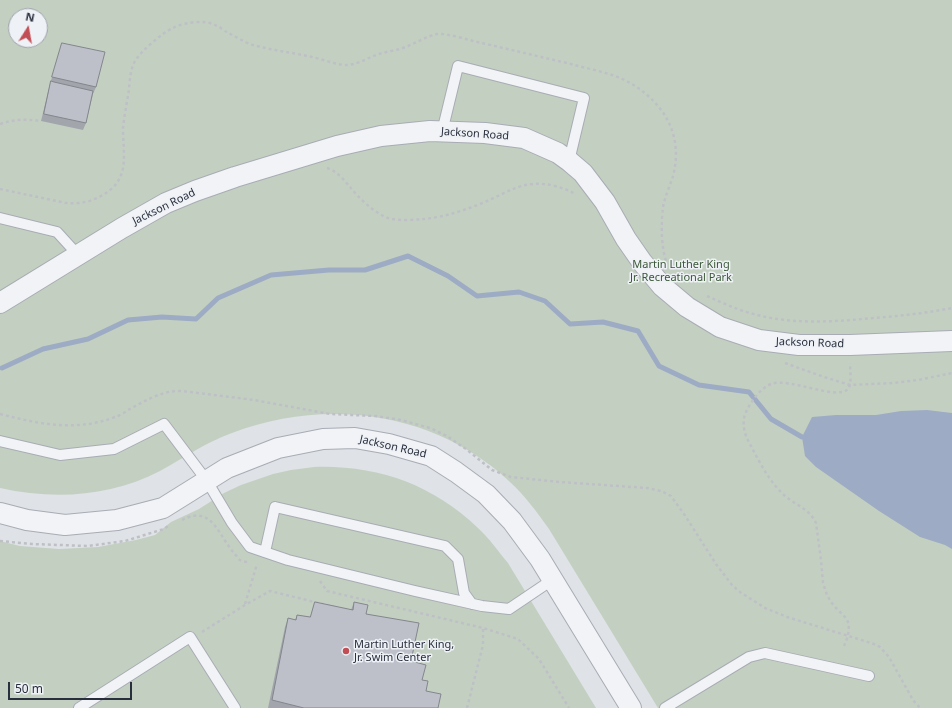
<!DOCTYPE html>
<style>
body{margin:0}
#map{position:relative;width:952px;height:708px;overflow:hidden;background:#dfe2e7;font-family:"Noto Sans",sans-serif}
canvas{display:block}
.north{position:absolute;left:8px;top:8px;width:40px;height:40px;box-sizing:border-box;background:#eef1f5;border:1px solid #9fa3ab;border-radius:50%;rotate:11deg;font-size:11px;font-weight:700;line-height:16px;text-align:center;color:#292f3d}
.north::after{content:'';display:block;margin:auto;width:14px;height:18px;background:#c24e55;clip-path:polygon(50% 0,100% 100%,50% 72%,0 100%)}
.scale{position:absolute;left:8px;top:682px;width:124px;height:18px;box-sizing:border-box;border:2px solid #292f3d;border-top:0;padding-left:5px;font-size:12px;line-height:14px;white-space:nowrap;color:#292f3d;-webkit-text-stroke:3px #eef1f5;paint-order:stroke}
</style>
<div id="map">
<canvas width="952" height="708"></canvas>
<div class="north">N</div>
<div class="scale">50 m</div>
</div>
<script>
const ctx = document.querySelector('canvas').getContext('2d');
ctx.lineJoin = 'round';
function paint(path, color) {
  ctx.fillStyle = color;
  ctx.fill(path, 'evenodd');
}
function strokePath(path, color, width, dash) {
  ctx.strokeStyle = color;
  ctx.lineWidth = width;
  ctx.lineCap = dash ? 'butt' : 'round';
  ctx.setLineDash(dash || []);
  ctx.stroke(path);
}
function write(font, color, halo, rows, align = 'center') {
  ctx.font = font + ' "Noto Sans",sans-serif';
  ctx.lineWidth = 3;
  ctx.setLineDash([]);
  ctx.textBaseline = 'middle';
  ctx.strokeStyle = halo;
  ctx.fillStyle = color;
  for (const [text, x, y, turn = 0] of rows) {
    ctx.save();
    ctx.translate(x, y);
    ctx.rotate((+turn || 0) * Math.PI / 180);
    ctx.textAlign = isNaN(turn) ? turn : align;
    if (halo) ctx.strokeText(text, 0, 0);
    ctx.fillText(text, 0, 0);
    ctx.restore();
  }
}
paint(new Path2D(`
 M0 0H952V708H658L549 529C537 512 525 496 510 482 435 412 327 397 232 433 206 442 184 458 160 471 110 497 54 500 0 488ZM16 16H40V40H16Z
 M314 467C377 465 432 484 478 528 489 538 498 551 508 563L596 708H0V541L20 546 59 549 98 547 136 540 155 535 171 522 199 509 224 493 241 485 273 474 291 470Z`), '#c3d0c1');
paint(new Path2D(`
 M927 410 952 413V549L945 545 920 537 879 511 816 467 805 456 802 437 812 417 836 415H876L901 411Z`), '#9dacc4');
strokePath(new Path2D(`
 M2 368 43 349 88 339 128 320 162 317 196 319 218 298 271 275 329 270H365L408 256 448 276 477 296 519 292 545 301 570 324 603 322 638 331 659 366 699 385 749 392 771 419 802 437`), '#9dacc4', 5);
const service = new Path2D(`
 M442 132 458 66 584 98 569 161
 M0 218 57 232 78 255
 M0 441 60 455 114 449 164 424 207 481 232 523 250 547 288 560 415 591 482 606 509 609 552 580
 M265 552 275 507 445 546 458 559 464 593 472 604
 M79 708 190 637 235 708
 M665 708 749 657 765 653 869 676`);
const minor = new Path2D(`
 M0 303 122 228 166 203 195 191 235 177 337 146 381 136 430 131 485 133 524 138 558 153 569 161 583 173 605 202 626 239 642 262 662 286 687 307 720 327 759 340 799 345H850L952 341
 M0 513 27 520 65 525 117 520 163 508 227 468 278 448 323 439 355 438 389 444 431 456 456 472 486 494 512 521 540 559 631 708`);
strokePath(service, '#a8acb4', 12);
strokePath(minor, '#a8acb4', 22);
strokePath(new Path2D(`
 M0 124C15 119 25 119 41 121
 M327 168C337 171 344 180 350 187 359 198 374 213 388 218 399 221 413 220 424 219 444 217 462 211 480 204 508 193 523 178 555 186 562 188 569 190 575 194
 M0 189 66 203C78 204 91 202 101 196 131 180 123 156 123 128 124 118 126 107 128 96 130 85 129 72 135 61 141 51 162 33 173 28 185 22 205 19 217 26 218 26 224 30 225 31 234 36 244 42 253 45 271 50 289 52 307 56 319 58 331 63 343 65 357 66 368 57 382 53 390 51 399 50 408 46 418 42 427 36 437 34 448 33 471 41 482 43 512 50 541 57 571 64 585 68 601 71 615 76 634 83 650 95 662 111 676 131 679 153 673 176 670 186 665 196 663 207 661 223 661 246 666 261
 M707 296C721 302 735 309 750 313 790 325 832 322 874 318 900 316 926 313 952 308
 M785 363 824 377 850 385 893 383 918 380 952 373
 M0 414C39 424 76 432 115 417 119 416 124 413 128 410 145 401 162 390 182 391L254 400 330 414 376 416 401 420 430 428 447 436 466 449 492 470 511 477 560 482 647 488 661 491 671 496 684 514 716 564 732 585 740 592 765 608 787 617 855 638 874 644 880 647 889 657 913 700 920 708
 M182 520C212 504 218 535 234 553 236 555 238 559 240 560 243 562 247 562 250 562
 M0 541 32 544 88 546 125 541 164 529 168 526
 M320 581 327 591 483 628 518 639 539 659 569 708
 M245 604 257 564
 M202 632 245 605 270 591 335 607
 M844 646 848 636 849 624 846 618 836 608 831 602 827 595 823 583 821 560 816 523C810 509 795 505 784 495 770 482 761 465 752 448 749 442 745 436 744 428 743 421 744 415 748 408 753 399 761 388 771 384 789 377 837 401 848 389 852 385 850 369 850 363
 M467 708 483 645V628`), '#bec0c6', 2.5, [3, 3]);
strokePath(service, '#f2f3f6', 10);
strokePath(minor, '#f2f3f6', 20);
paint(new Path2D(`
 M62 43 96 87 93 94 86 123 83 130 41 121 50 84Z
 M315 602 351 610 354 602 411 661 422 680 426 691 438 708H268L285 627 288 618 295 620 297 615 310 617Z`), '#a3a5ad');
const building = new Path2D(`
 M62 43 105 52 96 87 52 77Z
 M51 81 54 82 93 91 86 123 44 114Z
 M315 602 353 610 354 602 368 605 366 614 419 623 411 661 426 665 422 680 428 681 426 691 441 694 438 708H304L272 700 288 618 296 620 297 615 310 617Z`);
paint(building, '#bdc0c9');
strokePath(building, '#84868d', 1);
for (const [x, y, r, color] of [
 [346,651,4,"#c24e55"]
]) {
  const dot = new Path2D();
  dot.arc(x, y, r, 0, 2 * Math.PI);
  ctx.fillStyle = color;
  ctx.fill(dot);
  strokePath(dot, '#eef1f5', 1.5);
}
write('11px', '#292f3d', '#eef1f5', [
 ["Jackson Road",475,134,4],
 ["Jackson Road",164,207,-26],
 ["Jackson Road",810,343,2],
 ["Jackson Road",393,447,13]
]);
write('11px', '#3b5738', '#eef1f5', [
 ["Martin Luther King",681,265],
 ["Jr. Recreational Park",681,278]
]);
write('11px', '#292f3d', '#eef1f5', [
 ["Martin Luther King,",354,645],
 ["Jr. Swim Center",354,658]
], 'left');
</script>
